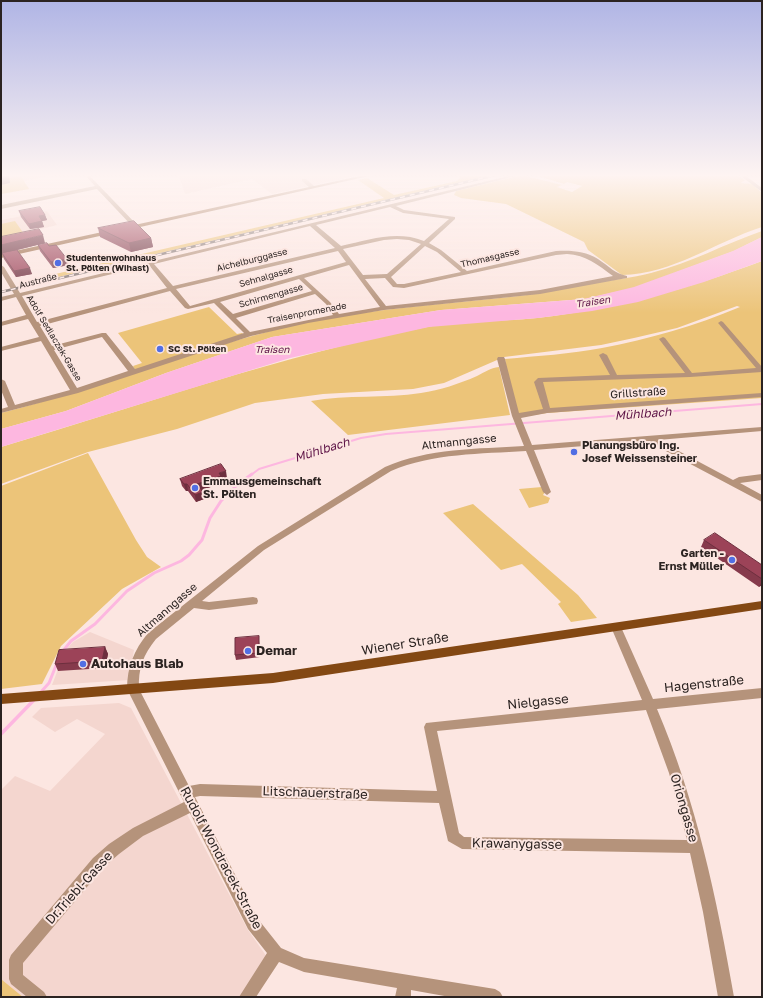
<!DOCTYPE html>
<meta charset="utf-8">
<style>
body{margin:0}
#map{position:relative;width:763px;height:998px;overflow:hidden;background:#fce6e1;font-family:"Golos Text",sans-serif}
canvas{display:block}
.frame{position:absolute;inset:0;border:2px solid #2b2321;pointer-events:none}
</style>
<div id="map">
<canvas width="763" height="998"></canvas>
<div class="frame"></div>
</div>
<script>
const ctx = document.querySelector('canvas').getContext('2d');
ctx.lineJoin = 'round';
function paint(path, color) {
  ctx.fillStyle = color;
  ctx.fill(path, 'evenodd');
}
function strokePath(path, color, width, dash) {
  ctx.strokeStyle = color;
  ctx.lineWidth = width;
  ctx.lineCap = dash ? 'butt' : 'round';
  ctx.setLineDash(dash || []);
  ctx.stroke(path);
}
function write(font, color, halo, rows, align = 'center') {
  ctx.font = font + ' "Golos Text",sans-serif';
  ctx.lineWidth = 4;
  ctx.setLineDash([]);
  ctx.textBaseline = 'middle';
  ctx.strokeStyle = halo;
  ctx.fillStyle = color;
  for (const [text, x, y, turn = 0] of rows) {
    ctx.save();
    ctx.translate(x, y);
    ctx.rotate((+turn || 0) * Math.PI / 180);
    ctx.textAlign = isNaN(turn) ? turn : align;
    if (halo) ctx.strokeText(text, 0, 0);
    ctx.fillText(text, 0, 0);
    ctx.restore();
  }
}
paint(new Path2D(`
 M1 174H61L23 181 29 189 1 194Z
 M178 174H365L272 194 252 179 185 194Z
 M47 211 57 225 37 230 1 245V220Z
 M90 632 134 650 129 680 52 685 65 651 73 642Z
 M119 703 131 708 248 930 267 957 240 997H23L1 979V790L15 776 50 791 105 734 77 719 55 732 32 717 41 708Z`), '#f4d6cf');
paint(new Path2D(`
 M457 174H496L41 281 38 278 384 198 358 180 367 178 394 195 457 181 460 178Z
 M531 174H736L745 180 741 183 752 184 762 193V227C715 242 673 274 622 275L588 250 584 242 506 204 461 198 454 195 456 191 522 175 562 185 557 187 572 192 582 186 567 182 564 184Z
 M21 176 29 189 1 194V185L10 183 9 178Z
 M15 221 26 237 1 243V224Z
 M762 231V237L734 251 634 288 584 299 441 310 272 337 166 373 66 411 1 429V413C104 387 203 345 308 322 377 308 448 304 519 296 544 293 569 287 593 283 612 280 632 278 651 273 691 263 724 244 762 231Z
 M762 261V398L547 413 514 418 505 359C537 356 571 354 602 348 649 339 695 326 740 307L737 306 677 328 634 338 601 345 504 357 444 383 413 389 323 394 255 403 177 429 88 452 1 484V447C142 405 282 355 427 327 462 320 501 322 537 318 617 309 687 289 762 261Z
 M209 307 237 334 242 333 244 335 135 370 133 366 142 363 118 333Z
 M499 367 510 415 348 435 311 401C347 394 385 399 421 393 440 390 459 384 477 376 485 372 490 368 499 367Z
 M88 453 136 540 147 557 161 567 122 589 61 646 42 684 1 689V486Z
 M542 487 545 492 543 495 550 498 548 503 529 508 519 489Z
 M473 504 578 595 597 618 571 622 558 604 561 602 522 564 501 570 443 513Z
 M1 979 23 997H1Z`), '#ecc479');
paint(new Path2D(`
 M762 237V261L704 282 638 302 592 311 538 318 429 327 290 358 1 447V429L66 411 166 373 272 337 441 310 584 299 634 287 733 251Z`), '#fdb7e0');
strokePath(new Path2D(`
 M251 475 259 469 361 438 386 434 762 404`), '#fdb7e0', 2);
strokePath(new Path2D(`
 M63 651 71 641 95 624 127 591 154 573 181 561 189 555 202 540 210 518 221 501 237 485 252 474
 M40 693 49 683 57 663`), '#fdb7e0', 3);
strokePath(new Path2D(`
 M1 734 34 700`), '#fdb7e0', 3.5);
paint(new Path2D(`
 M84 174H88L137 225V227H133L97 189 1 209V205L95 186Z
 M517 174H524L396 206 404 210 455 217V219L429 243 441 250 467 271 556 251C571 250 585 251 598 259 610 267 614 273 627 276V278L540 294 384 310 308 323 251 336 78 393 1 413V409L8 407 1 390V379L5 381 15 405 70 390 41 341 1 351V347L39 337 28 319 1 326V322L26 315 16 297 1 301V297L14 294 1 272V265L4 267 20 293ZM390 207 403 213 449 219 424 241C396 230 369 240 341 246L316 225ZM310 226 335 248 173 286 154 264ZM397 239 409 240 421 244 387 274 363 275 343 249 384 240ZM425 246 437 252 461 272 404 284H397L391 277ZM338 251 346 262 190 306 176 289ZM567 254C586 255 598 265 613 276L540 290 386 306 365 279 385 278 393 287 404 288 556 255ZM149 265 167 288 37 322 22 296ZM349 265 380 307 339 314 330 302 304 278ZM299 279 312 291 233 314 220 302ZM170 291 185 308 188 309 214 303 244 333 135 369 106 333H102L52 346 40 326ZM315 294 326 304 333 315 250 332 236 318ZM102 337 128 371 77 388 54 350Z
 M738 174H743L762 188V192Z
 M302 179H306L314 186V188H310L302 181Z
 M721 321 723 322 762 367V372L690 377 543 382 550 408 762 393V397L547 413 521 418 532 445 762 427V431L658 440 733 480 739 477 762 474V480L740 483 762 495V502L647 441 534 450 551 492 547 495 543 492 526 451C481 454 433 453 391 471L264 550 202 601 209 602 253 597 257 598 258 601 257 604 209 610 194 608 156 639C143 655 138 669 139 689L189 786 200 784 437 791 424 727 426 723 642 700 611 627 612 624 616 623 620 624 621 627 653 699 762 688V698L657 709C696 800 717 899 734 997H718L703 912 690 853 462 849 448 841 439 803 200 796 195 797 258 919 281 948 304 958 495 989 500 992 503 997H450L411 990V997H395L397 988 304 972 279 962 256 997H239L267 953 248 929 190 813 143 836 119 854 103 868 23 963V975L44 992 47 997H27L11 984 9 979V960L11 955 93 858 109 844 133 828 184 802 127 689C127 667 134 650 148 633L258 546 385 467C428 448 478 449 524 446L512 416 497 359 498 357H504L505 359 519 413 543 409 534 382 538 378 610 375 599 355 603 353 607 355 617 375 685 373 659 339 663 337 665 338 692 373 756 368 719 324 718 323ZM646 710 669 773 687 840 464 837 459 833 437 731Z`), '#b5937b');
paint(new Path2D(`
 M369 174H378L1 258V254Z`), '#996843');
paint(new Path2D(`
 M762 601V609L273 683 1 704V694L273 673Z`), '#834813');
const rail = new Path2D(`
 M1 292 500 174`);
strokePath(rail, '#857774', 2.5);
strokePath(rail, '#fce6e1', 1.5, [5]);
paint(new Path2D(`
 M19 211 45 215 47 220 42 221 44 227 30 229 21 217Z
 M98 228 151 238 153 247 131 252 100 237Z
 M1 237 45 243 17 250 32 274 16 277 4 259 2 253 1 254Z
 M38 245 49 246 69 265 53 268 40 251Z
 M227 478 222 480V483L202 490 204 499 196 502 188 491H186L182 486 180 479Z
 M704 540 762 565V585L759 587 701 547Z
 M259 641 260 657 236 660 235 655Z
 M105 647 108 654 105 668 58 671 55 664Z`), '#863a4c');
paint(new Path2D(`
 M8 174H9L10 183 1 185V178Z
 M45 215 47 220 42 221 44 227 30 229 29 224 39 216Z
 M43 235 45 243 1 254V245Z
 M151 238 153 247 131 252 129 243Z
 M67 259 69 265 53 268 51 262Z
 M30 268 32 274 16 277 14 271Z
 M226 471 227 478 222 480V483L199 491 197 484 219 473Z
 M184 484H187L188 491H186Z
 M203 492 204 499 196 502 195 495Z
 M762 581V585L759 587Z
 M259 636V641L260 657 259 653Z
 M105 647 108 654 105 668 102 661Z`), '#6d2f3e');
const building = new Path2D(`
 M1 174H8V176L1 178Z
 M40 207 45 215 39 216 42 221 29 224 19 211Z
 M134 221 151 238 129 243 98 228Z
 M39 229 43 235 1 245V237Z
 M47 243 49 246 56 245 67 259 51 262 38 245Z
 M17 250 30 268 14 271 2 253Z
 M221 464 226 471 219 473 221 476 197 484 203 492 195 495 187 484H184L180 479Z
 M715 533 762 565V579L704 540Z
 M259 636V653L235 655V638Z
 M105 647 102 661 55 664 59 650Z`);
paint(building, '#9c4358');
strokePath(building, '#6d2f3e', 1);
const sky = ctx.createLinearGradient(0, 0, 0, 313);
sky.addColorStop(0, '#b0b5e5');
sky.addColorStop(0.56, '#fef4f2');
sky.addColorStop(1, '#fef4f200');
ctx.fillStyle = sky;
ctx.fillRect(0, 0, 763, 313);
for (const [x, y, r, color] of [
 [58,263,4,"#516ee3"],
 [160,349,4,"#516ee3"],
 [574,452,4,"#516ee3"],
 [195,488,4,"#516ee3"],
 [732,560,4,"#516ee3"],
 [248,651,4,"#516ee3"],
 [83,664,4,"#516ee3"]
]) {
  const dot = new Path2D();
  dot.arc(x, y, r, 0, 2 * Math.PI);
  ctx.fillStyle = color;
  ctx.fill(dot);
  strokePath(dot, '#fce6e1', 1.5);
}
write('bold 9px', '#2b2321', '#fce6e1', [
 ["Studentenwohnhaus",66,258],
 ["St. Pölten (Wihast)",66,268],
 ["SC St. Pölten",168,349]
], 'left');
write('9px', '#2b2321', '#fce6e1', [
 ["Thomasgasse",490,258,-13],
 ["Aichelburggasse",252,260,-14],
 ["Sehnalgasse",266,277,-16],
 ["Austraße",38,281,-14],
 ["Schirmengasse",271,296,-16],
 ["Traisenpromenade",307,313,-11],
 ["Adolf Sedlaczek-Gasse",54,338,59]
]);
write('italic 10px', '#5d1346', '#fce6e1', [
 ["Traisen",593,302,-9],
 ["Traisen",272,350]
]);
write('11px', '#2b2321', '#fce6e1', [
 ["Grillstraße",638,393,-4],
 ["Altmanngasse",459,442,-6],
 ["Altmanngasse",167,610,-41]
]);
write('bold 11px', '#2b2321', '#fce6e1', [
 ["Planungsbüro Ing.",582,446],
 ["Josef Weissensteiner",582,459],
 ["Emmausgemeinschaft",203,482],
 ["St. Pölten",203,495],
 ["Garten -",724,554,"right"],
 ["Ernst Müller",724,567,"right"]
], 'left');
write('italic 12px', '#5d1346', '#fce6e1', [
 ["Mühlbach",643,414,-4],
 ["Mühlbach",322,450,-17]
]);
write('13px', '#2b2321', '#fce6e1', [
 ["Wiener Straße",405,644,-9],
 ["Hagenstraße",704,684,-6],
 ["Nielgasse",538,702,-6],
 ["Litschauerstraße",315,793,2],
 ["Oriongasse",684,808,74],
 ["Krawanygasse",517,844,1],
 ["Rudolf Wondracek-Straße",221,858,62],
 ["Dr.Triebl-Gasse",79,888,-48]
]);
write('bold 13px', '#2b2321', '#fce6e1', [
 ["Demar",256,651],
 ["Autohaus Blab",91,664]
], 'left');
</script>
